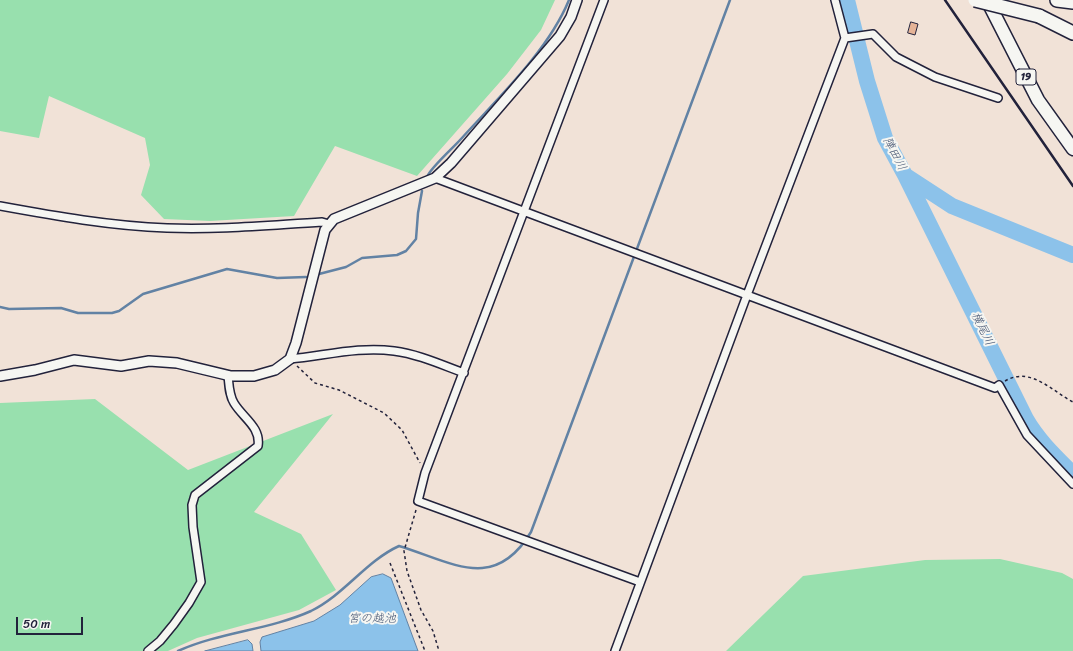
<!DOCTYPE html>
<meta charset="utf-8">
<style>
body{margin:0}
#map{position:relative;width:1073px;height:651px;overflow:hidden;background:#f1e2d7;font-family:Sriracha,sans-serif}
canvas{display:block}
.scale{position:absolute;left:16px;top:617px;width:67px;height:18px;box-sizing:border-box;border:2px solid #22223b;border-top:0;padding-left:5px;font-size:12px;line-height:14px;white-space:nowrap;color:#22223b;-webkit-text-stroke:3px #f6f6f2;paint-order:stroke}
</style>
<div id="map">
<canvas width="1073" height="651"></canvas>
<div class="scale">50 m</div>
</div>
<script>
const ctx = document.querySelector('canvas').getContext('2d');
ctx.lineJoin = 'round';
function paint(path, color) {
  ctx.fillStyle = color;
  ctx.fill(path, 'evenodd');
}
function strokePath(path, color, width, dash) {
  ctx.strokeStyle = color;
  ctx.lineWidth = width;
  ctx.lineCap = dash ? 'butt' : 'round';
  ctx.setLineDash(dash || []);
  ctx.stroke(path);
}
function write(font, color, halo, rows, align = 'center') {
  ctx.font = font + ' Sriracha,"Klee One",sans-serif';
  ctx.lineWidth = 4;
  ctx.setLineDash([]);
  ctx.textBaseline = 'middle';
  ctx.strokeStyle = halo;
  ctx.fillStyle = color;
  for (const [text, x, y, turn = 0] of rows) {
    ctx.save();
    ctx.translate(x, y);
    ctx.rotate((+turn || 0) * Math.PI / 180);
    ctx.textAlign = isNaN(turn) ? turn : align;
    if (halo) ctx.strokeText(text, 0, 0);
    ctx.fillText(text, 0, 0);
    ctx.restore();
  }
}
paint(new Path2D(`
 M0 0H555L541 30 507 74 417 176 335 146 294 216 210 221 164 219 141 195 150 165 145 138 49 96 39 138 0 131Z
 M95 399 188 470 333 414 254 512 301 534 336 590 299 610 197 638 168 651H0V403Z
 M1000 559 1062 573 1073 579V651H726L803 576 925 560Z`), '#98e0ae');
const water = new Path2D(`
 M383 574 391 578 418 651H261L260 642 262 637 314 621 340 605 371 577Z
 M248 640 252 644 253 651H205Z`);
paint(water, '#8cc2ea');
strokePath(water, '#6282a4', 1);
strokePath(new Path2D(`
 M427 177C430 168 454 147 461 139 498 98 548 51 569 0
 M319 274 346 267 362 258 397 255 406 251 416 239 418 213 422 191
 M0 307 9 309 61 308 78 313H112L119 311 143 294 227 269 277 278 306 277
 M178 651C220 632 269 630 311 611 344 595 366 561 399 546 452 562 494 593 531 532L730 0`), '#6282a4', 2.5);
strokePath(new Path2D(`
 M847 0 867 81 885 138 905 175 1026 419C1038 440 1055 456 1073 474
 M906 176 952 206 1073 255`), '#8cc2ea', 16);
const building = new Path2D(`
 M911 22 918 24 915 35 908 33Z`);
paint(building, '#e5b397');
strokePath(building, '#22223b', 1);
const minor = new Path2D(`
 M604 0 425 473 418 501 640 582
 M845 38 873 34 896 57 935 77 998 98
 M435 178 995 388 999 385 1027 435 1073 484
 M0 206C55 216 111 226 167 228 219 230 270 225 322 222L329 224
 M290 359C324 356 359 346 394 351 418 354 442 365 464 373
 M148 651 160 641 174 624 189 603 201 582 193 527 192 505 195 495 258 446C261 427 243 418 234 403 229 395 229 385 228 375
 M615 651 747 295 845 38 835 0`);
const tertiary = new Path2D(`
 M0 376 35 370 74 360 121 366 149 361 177 363 231 376H254L275 370 290 359 296 343 325 230 334 219 435 178 451 163 560 36 571 17 577 0`);
const primary = new Path2D(`
 M987 0 1038 100 1073 149`);
const motorway = new Path2D(`
 M1057 0 1073 2
 M1039 16 1073 33`);
strokePath(minor, '#22223b', 10);
strokePath(tertiary, '#22223b', 12);
strokePath(primary, '#22223b', 15);
strokePath(motorway, '#22223b', 16);
strokePath(new Path2D(`
 M297 366 315 383 339 390 384 413 402 430 420 463
 M1005 381C1030 366 1052 391 1073 402
 M416 510 404 551 407 571 421 610 433 631 439 651
 M390 563 425 651`), '#22223b', 1.5, [3, 3]);
strokePath(minor, '#f6f6f2', 7);
strokePath(tertiary, '#f6f6f2', 9);
strokePath(primary, '#f6f6f2', 12);
strokePath(motorway, '#f6f6f2', 13);
strokePath(new Path2D(`
 M945 0 1073 186`), '#22223b', 2.5);
const motorwayBridge = new Path2D(`
 M975 0 1039 16`);
strokePath(motorwayBridge, '#22223b', 16, []);
strokePath(motorwayBridge, '#f6f6f2', 13);
for (const [x, y, w] of [
 [1026,77,20]
]) {
  const box = new Path2D();
  box.roundRect(x - w / 2, y - 8, w, 16, 3);
  ctx.fillStyle = '#f6f6f2';
  ctx.fill(box);
  strokePath(box, '#22223b', 1);
}
write('bold 10px', '#22223b', null, [
 ["19",1026,77]
]);
write('italic 12px', '#425270', '#f6f6f2', [
 ["陣田川",894,154,62],
 ["横尾川",982,329,64],
 ["宮の越池",372,619]
]);
</script>
